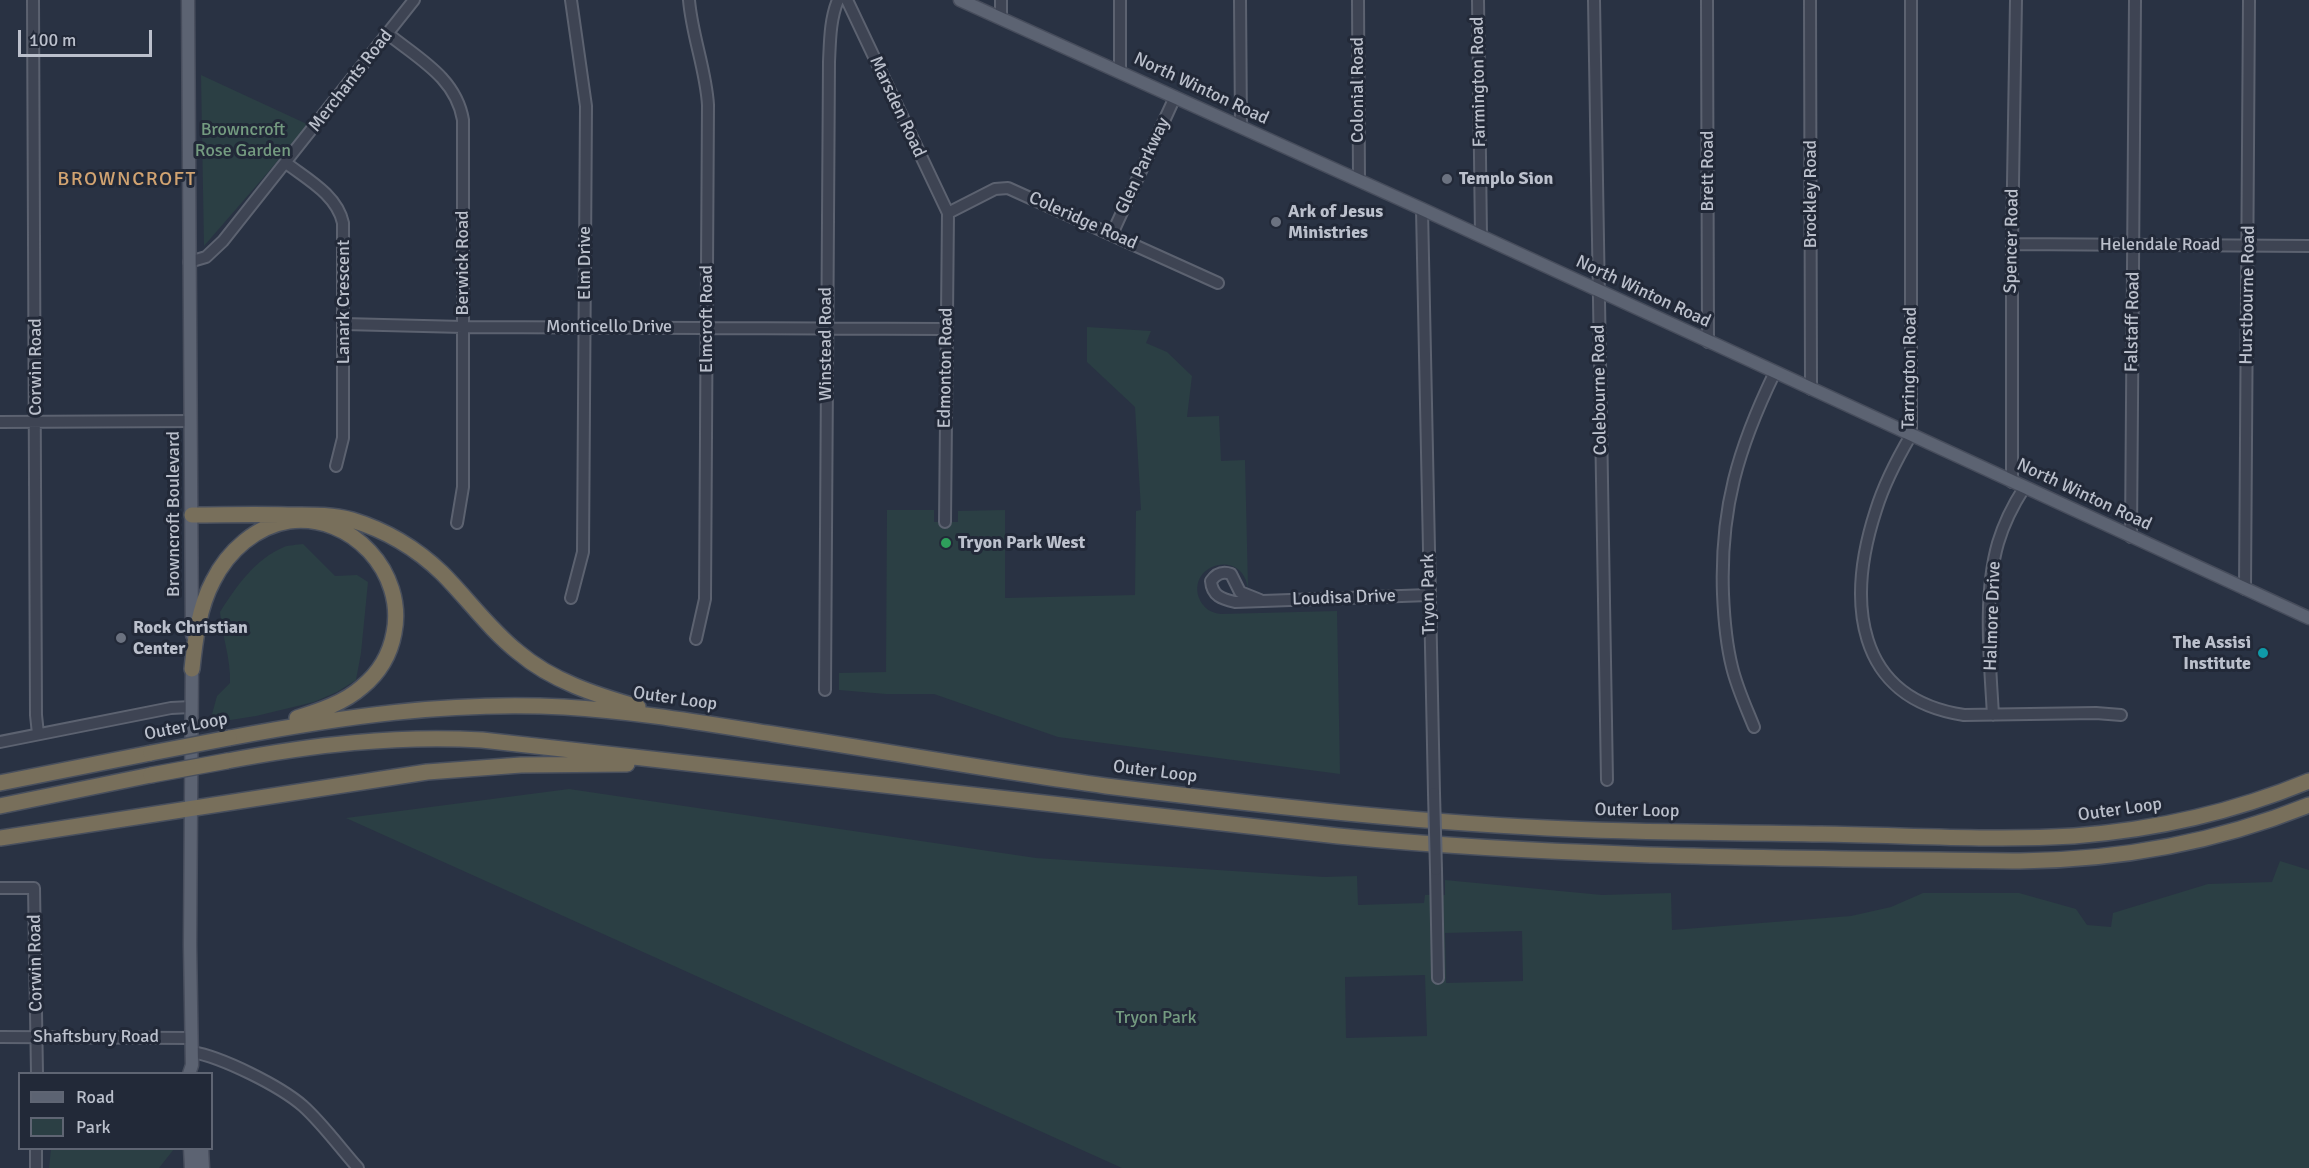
<!DOCTYPE html>
<style>
body{margin:0}
#map{position:relative;width:2309px;height:1168px;overflow:hidden;background:#293243;font-family:Signika,sans-serif}
canvas{display:block}
.legend{position:absolute;left:18px;top:1072px;width:195px;height:78px;box-sizing:border-box;background:#222938;border:2px solid #5f6573;margin:0;padding:8px 10px;list-style:none;font-size:18px;color:#bbc0cc}
.legend li{display:flex;align-items:center;gap:12px;height:30px}
.legend b{width:30px;border:2px solid #5f6573}
.scale{position:absolute;left:18px;top:30px;width:134px;height:27px;box-sizing:border-box;border:3px solid #bbc0cc;border-top:0;padding-left:8px;font-size:18px;line-height:21px;white-space:nowrap;color:#bbc0cc;-webkit-text-stroke:4px #222938;paint-order:stroke}
</style>
<div id="map">
<canvas width="2309" height="1168"></canvas>
<ul class="legend">
<li><b style="height:8px;background:#5c6372"></b>Road</li>
<li><b style="height:16px;background:#2b3f44"></b>Park</li>
</ul>
<div class="scale">100 m</div>
</div>
<script>
const ctx = document.querySelector('canvas').getContext('2d');
ctx.lineJoin = 'round';
function paint(path, color) {
  ctx.fillStyle = color;
  ctx.fill(path, 'evenodd');
}
function strokePath(path, color, width, dash) {
  ctx.strokeStyle = color;
  ctx.lineWidth = width;
  ctx.lineCap = dash ? 'butt' : 'round';
  ctx.setLineDash(dash || []);
  ctx.stroke(path);
}
function write(font, color, halo, rows, align = 'center') {
  ctx.font = font + ' Signika,sans-serif';
  ctx.lineWidth = 6;
  ctx.setLineDash([]);
  ctx.textBaseline = 'middle';
  ctx.strokeStyle = halo;
  ctx.fillStyle = color;
  for (const [text, x, y, turn = 0] of rows) {
    ctx.save();
    ctx.translate(x, y);
    ctx.rotate((+turn || 0) * Math.PI / 180);
    ctx.textAlign = isNaN(turn) ? turn : align;
    if (halo) ctx.strokeText(text, 0, 0);
    ctx.fillText(text, 0, 0);
    ctx.restore();
  }
}
paint(new Path2D(`
 M201 75 309 125 204 246Z
 M1087 327 1151 331 1146 343 1167 352 1192 376 1187 417 1219 416 1221 461 1245 460 1248 588C1242 548 1187 564 1199 598 1203 608 1211 613 1221 614L1337 611 1340 774 1058 737 934 694H886L839 690V673L886 672 887 510H934V522H958V511L1005 510V598L1135 595 1136 511 1141 510 1135 407 1087 362Z
 M303 544 335 576 357 575 368 582 361 653 356 680 337 692 314 702 256 716 224 721 211 718 217 696 230 683C231 659 222 636 220 612 236 587 255 559 284 547 289 545 297 545 303 544Z
 M569 789 1036 858 1324 877 1357 876 1358 905 1424 903 1425 895H1445V880L1602 895 1671 893 1672 930 1851 916 1891 907 1923 893H2019L2076 909 2087 925 2111 927 2113 913 2208 884 2272 882 2280 861 2309 870V1168H1122L346 818ZM1522 931 1523 981 1446 983 1445 933ZM1425 975 1427 1036 1346 1038 1345 977Z
 M51 1149V1148L174 1149 159 1168H49Z`), '#2b3f44');
const minor = new Path2D(`
 M33 0 36 715 38 734
 M571 0 586 106 583 552 571 598
 M689 0C692 36 706 70 708 105L705 599 696 639
 M847 0 948 213 945 522
 M1001 0V18
 M1120 0V72
 M1240 0 1241 127
 M1358 0 1359 180
 M1478 0 1481 236
 M1594 0 1607 780
 M1707 0 1708 342
 M1810 0 1811 389
 M1911 0V435C1897 459 1884 484 1876 510 1847 599 1853 698 1964 715L2096 713 2121 715
 M388 34C419 59 456 78 463 120V487L457 523
 M286 163C307 179 337 195 343 223V438L336 466
 M1422 209 1434 793
 M948 213 995 189 1008 188 1218 283
 M1112 234 1175 97
 M2012 244 2309 246
 M189 262 206 257 223 241 414 0
 M344 324 463 327 946 329
 M0 422 191 421
 M2012 482V244L2016 0
 M2131 537 2135 0
 M2245 589 2249 0
 M1260 600 1240 592 1231 574C1222 571 1216 574 1211 581 1212 596 1222 599 1235 602L1429 595
 M825 690 829 62C830 41 830 19 838 0
 M1993 715C1990 661 1983 595 1998 543 2004 523 2013 505 2024 488
 M1754 727C1746 707 1737 688 1732 667 1726 643 1724 618 1723 594 1720 509 1738 448 1775 372
 M0 742 171 708 191 707
 M1436 870 1438 978
 M0 888H34L37 1074
 M0 1037 191 1038
 M192 1052C222 1057 280 1086 303 1106 323 1124 340 1148 358 1168
 M36 1168V1148`);
const major = new Path2D(`
 M188 0 192 635
 M960 0 1422 209 2309 618
 M189 1074 192 1065 190 945 192 661
 M190 1148 191 1168
 M202 1148 203 1168`);
const highway = new Path2D(`
 M192 515C224 515 256 514 288 515 309 515 331 514 352 520 385 530 417 549 442 573 468 599 489 629 518 652 552 681 596 695 638 707
 M192 669C195 640 199 607 213 581 228 551 256 526 289 521 352 513 406 573 394 633 390 655 379 673 362 687 344 703 319 711 297 718
 M229 738C341 717 448 701 564 707 634 711 703 723 773 734 884 751 995 771 1106 786 1252 804 1400 821 1547 828 1638 833 1729 832 1821 834 1905 835 1990 841 2074 836 2154 830 2234 812 2309 781
 M227 761C312 745 395 735 482 740L1338 836C1564 858 1792 858 2020 861 2119 860 2217 842 2309 805
 M0 783 151 753
 M0 806 151 775
 M0 838 427 772 521 765 627 764`);
strokePath(minor, '#5c6270', 14);
strokePath(major, '#474d5c', 15);
strokePath(highway, '#484f5d', 18);
strokePath(minor, '#3e4453', 10);
strokePath(major, '#5c6372', 12);
strokePath(highway, '#786f5b', 15);
const minorBridge = new Path2D(`
 M1434 793 1436 870`);
const highwayBridge = new Path2D(`
 M151 753 229 738
 M151 775 227 761`);
strokePath(minorBridge, '#5c6270', 14, []);
strokePath(highwayBridge, '#484f5d', 18, []);
strokePath(minorBridge, '#3e4453', 10);
strokePath(highwayBridge, '#786f5b', 15);
for (const [x, y, r, color] of [
 [1447,179,6,"#6b7280"],
 [1276,222,6,"#6b7280"],
 [946,543,6,"#2e9e5b"],
 [121,638,6,"#6b7280"],
 [2263,653,6,"#0f9aa8"]
]) {
  const dot = new Path2D();
  dot.arc(x, y, r, 0, 2 * Math.PI);
  ctx.fillStyle = color;
  ctx.fill(dot);
  strokePath(dot, '#222938', 2);
}
write('18px', '#bbc0cc', '#222938', [
 ["Merchants Road",351,81,-52],
 ["Farmington Road",1479,82,-91],
 ["North Winton Road",1201,89,25],
 ["Colonial Road",1358,90,-90],
 ["Marsden Road",897,107,65],
 ["Glen Parkway",1143,166,-65],
 ["Brett Road",1708,171,-90],
 ["Brockley Road",1811,194,-90],
 ["Coleridge Road",1083,221,24],
 ["Spencer Road",2012,241,-89],
 ["Helendale Road",2160,245],
 ["Berwick Road",463,263,-90],
 ["Elm Drive",585,263,-90],
 ["North Winton Road",1643,292,25],
 ["Hurstbourne Road",2248,295,-89],
 ["Lanark Crescent",344,302,-90],
 ["Elmcroft Road",707,319,-90],
 ["Falstaff Road",2133,322,-89],
 ["Monticello Drive",609,327],
 ["Winstead Road",826,344,-90],
 ["Corwin Road",36,367,-90],
 ["Edmonton Road",946,368,-89],
 ["Tarrington Road",1910,368,-89],
 ["Colebourne Road",1600,390,-91],
 ["North Winton Road",2084,495,25],
 ["Browncroft Boulevard",174,514,-90],
 ["Tryon Park",1429,594,-91],
 ["Loudisa Drive",1344,598,-2],
 ["Halmore Drive",1993,616,-88],
 ["Outer Loop",675,699,8],
 ["Outer Loop",186,727,-11],
 ["Outer Loop",1155,772,7],
 ["Outer Loop",2120,810,-8],
 ["Outer Loop",1637,811,1],
 ["Corwin Road",36,963,-91],
 ["Shaftsbury Road",96,1037]
]);
write('18px', '#749b80', '#222938', [
 ["Browncroft",243,130],
 ["Rose Garden",243,151],
 ["Tryon Park",1156,1018]
]);
write('bold 18px', '#bbc0cc', '#222938', [
 ["Templo Sion",1459,179],
 ["Ark of Jesus",1288,212],
 ["Ministries",1288,233],
 ["Tryon Park West",958,543],
 ["Rock Christian",133,628],
 ["Center",133,649],
 ["The Assisi",2251,643,"right"],
 ["Institute",2251,664,"right"]
], 'left');
ctx.letterSpacing = '1.5px';
write('20px', '#d1a371', '#222938', [
 ["BROWNCROFT",127,180]
]);
ctx.letterSpacing = '0px';
</script>
